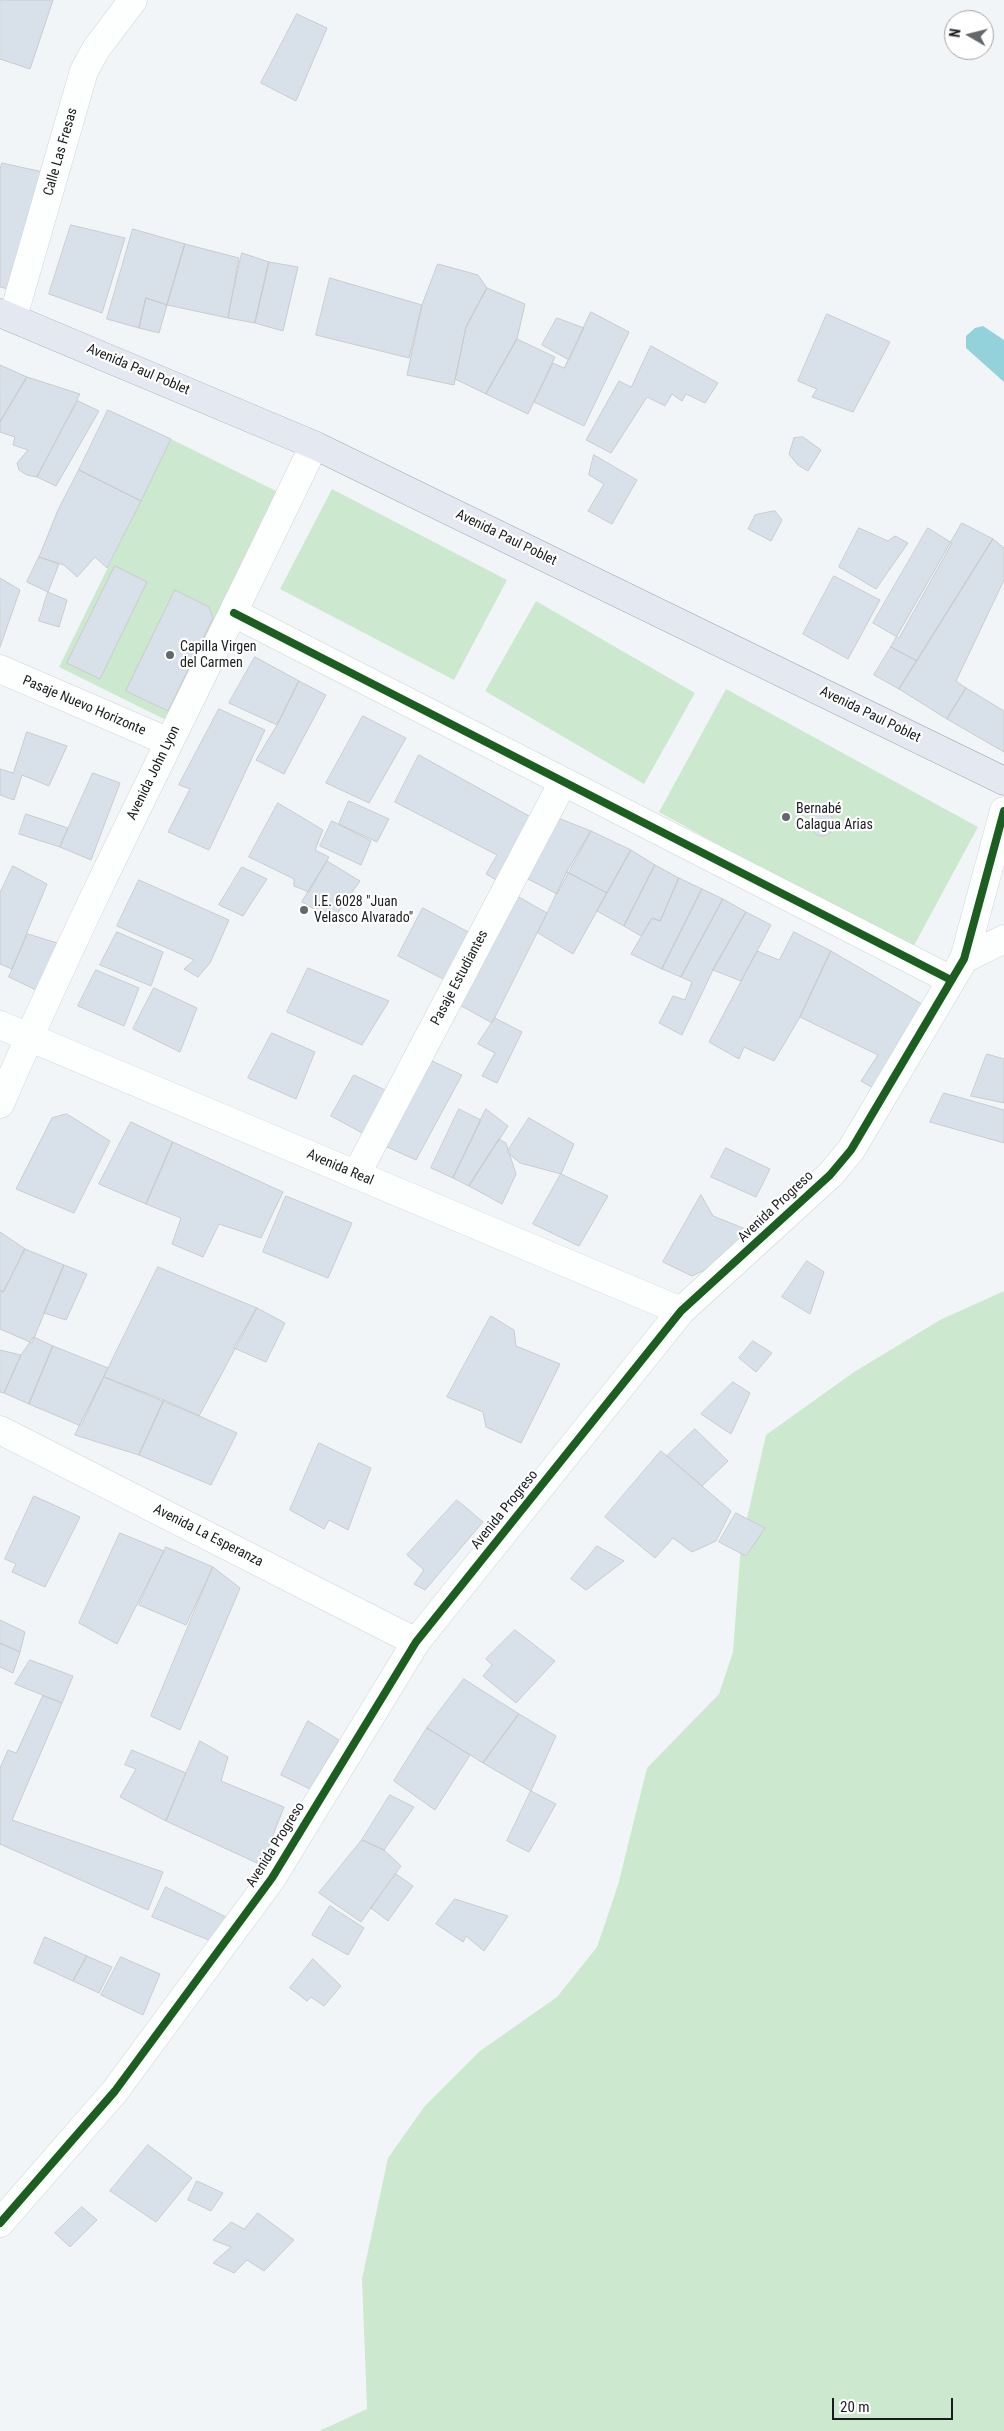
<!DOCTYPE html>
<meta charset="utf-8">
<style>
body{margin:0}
#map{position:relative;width:1004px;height:2431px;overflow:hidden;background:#f2f5f8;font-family:"Roboto Condensed",sans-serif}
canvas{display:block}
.north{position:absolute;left:944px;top:10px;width:50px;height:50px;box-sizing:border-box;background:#fff;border:1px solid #a3a4a5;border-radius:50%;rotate:278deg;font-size:14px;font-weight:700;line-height:20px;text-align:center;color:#191c1e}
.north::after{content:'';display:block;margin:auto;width:18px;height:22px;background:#65686a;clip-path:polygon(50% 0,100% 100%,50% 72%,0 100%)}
.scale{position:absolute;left:832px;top:2398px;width:121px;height:22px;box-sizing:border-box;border:2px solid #191c1e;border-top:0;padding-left:6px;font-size:15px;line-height:18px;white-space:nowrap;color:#191c1e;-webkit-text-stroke:4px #fff;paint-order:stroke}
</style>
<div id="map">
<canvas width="1004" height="2431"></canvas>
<div class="north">N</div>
<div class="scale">20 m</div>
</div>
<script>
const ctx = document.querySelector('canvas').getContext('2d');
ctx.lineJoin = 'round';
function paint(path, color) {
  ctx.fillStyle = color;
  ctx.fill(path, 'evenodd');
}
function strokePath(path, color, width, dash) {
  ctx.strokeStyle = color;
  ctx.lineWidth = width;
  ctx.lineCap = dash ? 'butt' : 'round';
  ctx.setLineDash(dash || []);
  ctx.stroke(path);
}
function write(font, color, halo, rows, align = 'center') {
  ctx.font = font + ' "Roboto Condensed",sans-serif';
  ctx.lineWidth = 4.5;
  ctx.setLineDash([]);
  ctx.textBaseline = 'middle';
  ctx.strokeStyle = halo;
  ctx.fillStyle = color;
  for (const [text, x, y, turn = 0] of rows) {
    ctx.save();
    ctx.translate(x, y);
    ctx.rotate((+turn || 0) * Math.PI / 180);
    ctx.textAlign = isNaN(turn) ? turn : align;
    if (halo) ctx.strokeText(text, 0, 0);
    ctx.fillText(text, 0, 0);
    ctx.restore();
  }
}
paint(new Path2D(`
 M171 439 280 493 168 721 59 667Z
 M332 489 507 580 454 680 280 589Z
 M536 601 695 693 644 784 485 691Z
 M726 689 978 827 911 951 659 812Z
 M1004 1291V2431H319L367 2409 362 2279 388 2158 424 2107 480 2051 557 1997 597 1947 618 1885 647 1768 719 1694 733 1652 741 1544 766 1435 854 1372 940 1320Z`), '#cce9d0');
paint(new Path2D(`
 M983 326 1004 340V382L966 348V336L975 328Z`), '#93d1db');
const building = new Path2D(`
 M0 0H53L30 69 0 59Z
 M297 14 327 28 296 101 261 83Z
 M2 163 43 172 8 289 0 287V170Z
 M71 225 125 238 102 313 49 294Z
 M133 229 185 244 167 305 146 298 139 328 107 319Z
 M185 244 239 258 228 318 167 305Z
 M242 253 269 262 255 323 228 318Z
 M269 262 298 267 283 331 255 323Z
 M438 264 478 275 487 288 466 327 454 385 407 375 422 305Z
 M330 278 422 305 409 358 316 335Z
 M487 288 525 304 517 339 486 394 455 379 466 327Z
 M146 298 167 305 159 333 139 328Z
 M591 312 629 332 584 426 534 402 553 363 564 368Z
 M827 314 890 342 853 412 812 397 817 389 798 381Z
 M557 318 584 328 569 360 542 345Z
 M517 339 555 357 528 414 486 394Z
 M651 346 718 383 705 403 686 394 682 401 672 394 665 406 647 397 611 453 586 440 619 381 631 387Z
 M0 365 27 377 0 422Z
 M27 377 80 394 37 477 27 475 19 470 17 463 28 450 13 445 15 437 0 432V422Z
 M78 401 99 411 56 486 37 477Z
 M108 410 171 439 141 501 79 470Z
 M803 437 821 450 808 471 798 465 789 454 794 438Z
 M594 455 637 480 612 524 588 511 604 484 589 475Z
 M79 470 141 501 107 568 95 557 77 577 64 565 39 557 58 510Z
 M775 511 782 520 771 541 748 529 755 515Z
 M962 523 993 539 917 661 891 647Z
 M859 528 888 541 895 536 908 543 876 589 839 567Z
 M928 528 952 543 899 638 873 623Z
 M993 539 1004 548V580L956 681 966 688 947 719 899 689Z
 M39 557 59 564 48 592 27 582Z
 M115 566 147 582 100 679 67 663Z
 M834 576 880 600 848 659 803 634Z
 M0 578 20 590 0 647Z
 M175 590 209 607 213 618 168 711 126 691Z
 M48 592 67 600 59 627 39 621Z
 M891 647 917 661 899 689 874 675Z
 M255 657 299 681 277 725 229 703Z
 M299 681 326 695 284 774 256 760 277 725Z
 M966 688 1004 711V752L947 719Z
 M219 709 265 730 209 850 168 832 190 789 179 785Z
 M363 716 406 738 369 803 326 783Z
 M27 732 67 746 49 786 22 775 14 800 0 795V769L13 773Z
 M419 755 538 821 503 884 486 874 497 855 395 802Z
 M93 773 120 783 91 860 60 847Z
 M349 801 389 819 377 842 339 824Z
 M278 803 323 830 315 850 329 857 309 892 294 886V879L249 857Z
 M810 824a12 12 0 1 1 24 0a12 12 0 1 1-24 0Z
 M26 814 68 828 60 847 19 834Z
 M553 816 591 831 557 894 526 878Z
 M332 821 371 841 361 865 320 846Z
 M591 831 631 850 607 893 567 872Z
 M631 850 655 865 624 926 597 911Z
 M327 861 360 881 333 920 302 902Z
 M655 865 679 878 660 921 652 918 641 936 624 926Z
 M13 866 47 884 12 969 0 964V893Z
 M242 867 267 879 243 916 219 905Z
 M567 872 607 893 573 954 538 933Z
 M679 878 702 889 662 969 631 954 652 918 660 921Z
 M139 880 229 920 210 963 198 977 184 969 194 960 117 926Z
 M702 889 723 899 681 977 662 969Z
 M515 895 547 913 492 1023 456 1003Z
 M723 899 746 912 713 970 682 1035 659 1023 673 996 685 1000 692 982 681 977Z
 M423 908 474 935 449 982 398 956Z
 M746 912 771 925 741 981 713 970Z
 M117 932 163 952 151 986 100 965Z
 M794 932 831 951 800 1017 774 1061 744 1047 739 1059 709 1042 757 951 779 960Z
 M28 934 57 943 38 991 9 977Z
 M831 951 927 1007 875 1089 861 1081 878 1055 800 1017Z
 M308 968 389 1001 362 1045 287 1012Z
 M96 970 139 988 124 1026 78 1006Z
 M154 988 197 1008 180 1052 133 1029Z
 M495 1018 522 1032 497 1083 482 1076 495 1053 478 1044Z
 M272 1033 315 1052 296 1099 248 1078Z
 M987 1054 1004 1059V1103L971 1096Z
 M430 1060 462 1075 416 1160 385 1146Z
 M354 1075 387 1091 364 1134 331 1116Z
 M944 1093 1004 1110V1143L930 1122Z
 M459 1109 481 1120 453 1178 431 1168Z
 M486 1109 508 1126 469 1186 453 1178Z
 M67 1114 110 1141 74 1213 16 1189 52 1118Z
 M529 1118 574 1144 561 1174 520 1163 507 1152Z
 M131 1122 173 1142 146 1204 99 1184Z
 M499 1139 506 1143 516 1174 502 1204 469 1186Z
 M173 1142 283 1192 261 1238 219 1224 203 1257 172 1244 181 1218 146 1204Z
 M726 1148 770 1169 756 1197 711 1177Z
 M561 1174 608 1196 579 1246 533 1224Z
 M701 1195 713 1216 748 1230 717 1264 692 1276 663 1262Z
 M286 1196 352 1223 328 1278 263 1252Z
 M0 1232 25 1249 3 1292 0 1290Z
 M25 1249 64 1265 32 1343 0 1329V1290L3 1292Z
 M807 1261 824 1272 810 1314 782 1297Z
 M64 1265 87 1274 66 1320 44 1313Z
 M158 1267 257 1308 199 1416 104 1377Z
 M257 1308 285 1323 266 1362 234 1348Z
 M491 1316 514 1330 516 1346 560 1364 521 1443 486 1427 483 1412 447 1397Z
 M34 1337 53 1346 29 1404 4 1393 21 1355Z
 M753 1341 772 1353 756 1372 739 1358Z
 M53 1346 108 1368 81 1426 29 1404Z
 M0 1350 21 1355 4 1393 0 1392Z
 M104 1377 164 1400 139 1455 75 1435Z
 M733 1382 750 1393 731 1434 701 1414Z
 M164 1400 237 1433 211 1485 139 1455Z
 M695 1429 728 1461 702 1486 667 1456Z
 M319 1443 371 1468 348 1530 329 1520 324 1529 290 1510Z
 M661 1451 731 1511 716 1541 692 1552 673 1538 655 1558 605 1517Z
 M34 1496 80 1517 45 1587 12 1572 16 1564 5 1559Z
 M457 1500 483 1522 425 1590 414 1584 424 1570 407 1555Z
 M736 1513 765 1528 746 1556 719 1542Z
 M120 1533 164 1551 117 1644 79 1623Z
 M597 1546 624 1561 586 1590 571 1579Z
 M166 1547 213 1567 186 1625 139 1605Z
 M213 1567 240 1588 180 1730 151 1716Z
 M0 1620 25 1632 20 1652 0 1643Z
 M515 1630 555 1661 516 1703 483 1676 492 1665 486 1659Z
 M0 1643 20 1652 13 1673 0 1667Z
 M30 1660 73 1676 62 1703 15 1684Z
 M464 1679 519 1714 483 1763 427 1728Z
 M43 1696 62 1703 12 1820 163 1872 148 1910 0 1844V1768L8 1750 16 1753Z
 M519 1714 556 1736 531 1791 483 1763Z
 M308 1721 339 1740 310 1789 281 1775Z
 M427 1728 470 1755 435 1810 394 1781Z
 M200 1741 228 1757 221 1781 284 1807 268 1848 277 1855 272 1870 166 1821Z
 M132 1750 186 1773 166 1821 120 1797 136 1769 125 1765Z
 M531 1791 556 1804 529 1852 507 1841Z
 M390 1795 414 1807 384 1850 362 1840Z
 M362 1840 384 1850 401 1866 361 1922 319 1893Z
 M396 1874 413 1886 388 1921 371 1908Z
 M166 1887 232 1920 211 1941 152 1917Z
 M455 1899 508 1916 484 1951 466 1936 463 1942 436 1924Z
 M330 1906 364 1928 348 1955 312 1935Z
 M45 1937 87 1956 73 1981 34 1963Z
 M87 1956 112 1967 99 1993 73 1981Z
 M121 1957 160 1974 143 2015 101 1995Z
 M313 1959 341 1986 324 2006 311 1997 307 2001 290 1988Z
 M148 2145 192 2178 156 2222 110 2191Z
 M197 2181 223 2193 211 2211 188 2200Z
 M82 2207 97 2220 70 2247 55 2233Z
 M258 2213 294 2240 264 2271 247 2260 234 2273 213 2263 231 2247 213 2240 231 2222 244 2229Z`);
paint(building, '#d8e1ea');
strokePath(building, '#c9cbce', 1);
const minor = new Path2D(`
 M13 317 84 71 96 49 133 0
 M234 613 951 980
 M0 669 169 742
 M964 959 1004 939
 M0 1025 681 1311
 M0 1104C96 881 210 665 314 445
 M356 1175 563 782
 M0 1430 416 1642
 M0 2223 115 2091 272 1878 416 1642 681 1311 830 1175 851 1150 964 959 1004 811`);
const major = new Path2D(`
 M0 313 314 445 1004 781`);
strokePath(minor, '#d0d3d5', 29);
strokePath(major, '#a3aab7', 29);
strokePath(minor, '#fdfefe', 28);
strokePath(major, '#e4e8f0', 28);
strokePath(new Path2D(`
 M234 613 951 980
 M0 2223 115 2091 272 1878 416 1642 681 1311 830 1175 851 1150 964 959 1004 811`), '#1b5e20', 8);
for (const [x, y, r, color] of [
 [170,655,5,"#65686a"],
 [786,817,5,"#65686a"],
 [304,910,5,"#65686a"]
]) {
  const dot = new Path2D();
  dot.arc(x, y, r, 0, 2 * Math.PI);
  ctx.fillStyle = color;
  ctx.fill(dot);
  strokePath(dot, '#fff', 2);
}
write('14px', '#191c1e', '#fff', [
 ["Calle Las Fresas",61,152,-74],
 ["Avenida Paul Poblet",138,370,23],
 ["Avenida Paul Poblet",506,538,26],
 ["Pasaje Nuevo Horizonte",84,706,23],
 ["Avenida Paul Poblet",870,715,26],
 ["Avenida John Lyon",154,773,-64],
 ["Pasaje Estudiantes",460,978,-62],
 ["Avenida Real",340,1168,23],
 ["Avenida Progreso",776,1207,-43],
 ["Avenida Progreso",505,1510,-51],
 ["Avenida La Esperanza",208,1536,27],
 ["Avenida Progreso",276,1845,-58]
]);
write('14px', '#191c1e', '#fff', [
 ["Capilla Virgen",180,647],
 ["del Carmen",180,663],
 ["Bernabé",796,809],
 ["Calagua Arias",796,825],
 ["I.E. 6028 \"Juan",314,902],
 ["Velasco Alvarado\"",314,918]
], 'left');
</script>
